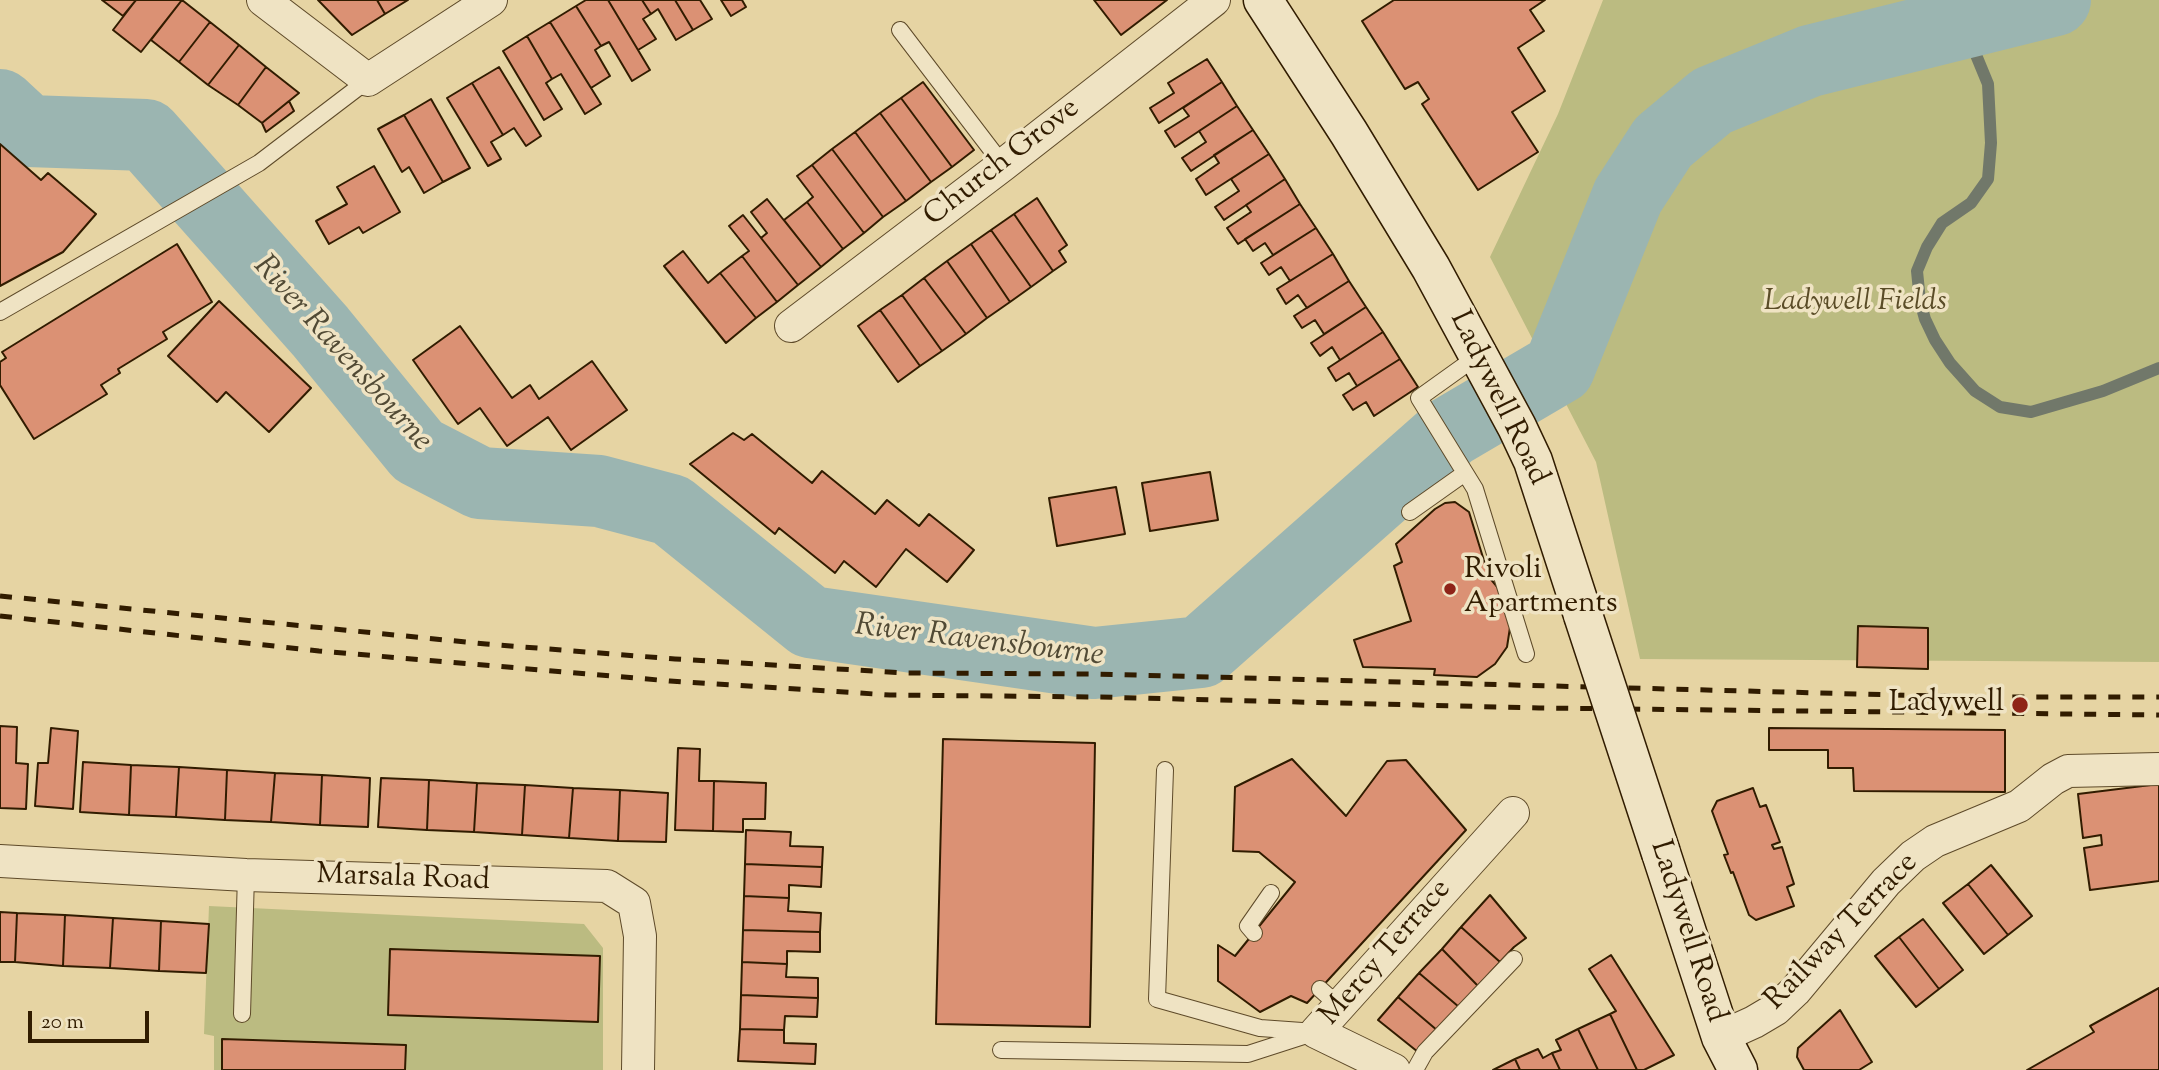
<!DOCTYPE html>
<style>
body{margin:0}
#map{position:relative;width:2159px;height:1070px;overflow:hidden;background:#e6d4a3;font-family:"Sorts Mill Goudy",serif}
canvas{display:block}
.scale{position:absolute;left:28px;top:1011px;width:121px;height:32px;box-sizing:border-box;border:4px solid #311c00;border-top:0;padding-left:9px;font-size:21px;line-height:24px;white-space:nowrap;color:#311c00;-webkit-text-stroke:5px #efe3c3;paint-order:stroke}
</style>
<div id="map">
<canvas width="2159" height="1070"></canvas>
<div class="scale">20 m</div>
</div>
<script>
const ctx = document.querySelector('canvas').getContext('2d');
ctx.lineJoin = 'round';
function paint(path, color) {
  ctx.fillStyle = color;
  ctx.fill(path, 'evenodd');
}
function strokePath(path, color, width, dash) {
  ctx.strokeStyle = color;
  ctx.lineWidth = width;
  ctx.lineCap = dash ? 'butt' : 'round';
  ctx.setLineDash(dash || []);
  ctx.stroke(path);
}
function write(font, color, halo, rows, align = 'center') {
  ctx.font = font + ' "Sorts Mill Goudy",serif';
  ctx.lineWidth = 7;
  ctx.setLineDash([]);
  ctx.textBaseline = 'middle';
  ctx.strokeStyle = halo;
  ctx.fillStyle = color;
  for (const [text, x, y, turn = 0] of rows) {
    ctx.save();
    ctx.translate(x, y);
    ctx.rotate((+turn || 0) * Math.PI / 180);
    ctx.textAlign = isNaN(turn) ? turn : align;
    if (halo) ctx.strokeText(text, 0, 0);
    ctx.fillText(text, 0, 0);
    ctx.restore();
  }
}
paint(new Path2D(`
 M1603 0H2159V662L1640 659 1596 462 1490 257 1558 114Z
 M209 906 584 924 603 948V1070H214V1036L204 1034Z`), '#bbbb81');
strokePath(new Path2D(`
 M1962 21 1988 84 1991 143 1988 179 1971 203 1942 223 1927 247 1917 271 1920 301 1925 319 1935 340 1950 363 1975 391 2000 407 2031 412 2103 391 2159 368`), '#71786a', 12);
strokePath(new Path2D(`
 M0 105 28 131 146 135 320 331 418 451 480 483 599 491 671 510 810 622 1094 663 1201 652 1450 432 1559 368 1628 196 1663 142 1712 101 1810 61 2055 0`), '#9bb5b1', 72);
const building = new Path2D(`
 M102 0H136L123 16Z
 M136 0H182L141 52 113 30Z
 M182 0 210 22 179 62 151 40Z
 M318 0H377L385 14 352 35Z
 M377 0H408L385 14Z
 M586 0H608L650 70 632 81 609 42 601 46 576 6Z
 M608 0H642L651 14 643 19 656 39 638 50Z
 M642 0H675L693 30 676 40 658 9 651 14Z
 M675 0H700L712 19 693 30Z
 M721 0H742L746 7 731 16Z
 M1094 0H1167L1121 35Z
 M1394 0H1545L1530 10 1544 31 1518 48 1545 91 1512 112 1538 152 1478 190 1422 104 1429 99 1418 82 1405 89 1362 21Z
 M576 6 601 46 595 50 610 76 591 88 550 22Z
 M210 22 239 45 208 85 179 62Z
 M550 22 601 104 585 114 561 74 552 79 527 36Z
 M527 36 552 79 546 83 562 109 544 120 503 51Z
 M239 45 266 67 238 105 208 85Z
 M1207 59 1222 82 1159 123 1150 108 1174 93 1168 83Z
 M266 67 299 93 262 123 238 105Z
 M499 67 541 136 526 146 514 128 503 135 472 83Z
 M923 82 974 150 952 167 901 98Z
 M1222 82 1237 106 1175 147 1165 131 1189 116 1183 108Z
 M472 83 503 135 491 142 501 159 488 166 447 98Z
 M901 98 952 167 931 182 880 113Z
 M431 99 470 168 443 182 404 115Z
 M289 101 294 111 266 132 262 123Z
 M1237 106 1253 130 1191 171 1182 158 1206 142 1199 131Z
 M880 113 931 182 906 201 855 132Z
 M404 115 443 182 424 193 409 167 402 172 378 129Z
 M1253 130 1269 154 1206 195 1196 179 1219 163 1214 155Z
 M855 132 906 201 883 217 832 149Z
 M0 144 41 180 48 173 96 214 63 252 0 286Z
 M832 149 883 217 864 233 812 165Z
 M1269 154 1285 179 1224 220 1215 207 1239 191 1231 179Z
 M812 165 864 233 843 249 807 202 813 197 797 176Z
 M374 166 400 212 363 233 359 227 329 244 316 221 347 204 337 187Z
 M1285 179 1300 204 1238 244 1227 228 1251 212 1246 205Z
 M1037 198 1067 245 1059 251 1066 262 1053 271 1014 214Z
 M767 199 821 267 798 285 761 238 767 233 751 212Z
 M807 202 843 249 821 267 784 220Z
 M1300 204 1316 228 1273 255 1265 243 1253 251 1245 239Z
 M1014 214 1053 271 1031 287 991 230Z
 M743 215 798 285 777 302 742 256 749 251 729 226Z
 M1316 228 1333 254 1290 281 1281 267 1269 275 1261 263Z
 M991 230 1031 287 1010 302 971 244Z
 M177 244 212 302 163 332 167 339 118 369 120 373 101 385 107 394 34 439 0 385V362L6 358 2 352Z
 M971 244 1010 302 987 318 947 261Z
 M683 251 708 283 720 273 756 318 726 343 664 266Z
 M1333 254 1349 281 1307 308 1298 295 1286 304 1277 289Z
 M742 256 777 302 756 318 720 273Z
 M947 261 987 318 966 334 924 278Z
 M924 278 966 334 942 351 902 295Z
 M1349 281 1366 307 1324 334 1315 320 1302 328 1294 316Z
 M902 295 942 351 920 366 880 310Z
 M219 301 311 388 269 432 226 392 217 402 168 356Z
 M1366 307 1383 332 1340 360 1332 347 1320 356 1311 343Z
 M880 310 920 366 898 382 858 326Z
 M460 326 512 398 530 385 539 399 592 361 627 410 571 450 548 417 507 446 480 408 458 424 413 360Z
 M1383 332 1400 359 1357 386 1349 373 1336 381 1328 368Z
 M1400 359 1418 387 1374 416 1366 402 1353 410 1343 395Z
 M733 433 744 440 752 434 812 483 822 471 875 514 887 500 919 526 929 514 974 550 947 582 906 549 876 587 844 561 835 573 779 528 775 534 690 464Z
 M1210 472 1218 520 1150 531 1142 483Z
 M1116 487 1125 534 1057 546 1049 498Z
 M1455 502 1469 512 1489 577 1503 594 1511 621 1507 647 1495 664 1477 677 1434 675 1435 669 1363 667 1354 640 1411 621 1394 566 1402 562 1396 544 1435 509 1445 503Z
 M1858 626 1928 628V669L1857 667Z
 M0 726 17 727 16 763 28 764 26 809 0 808Z
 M51 728 78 731 73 809 35 806 38 763H48Z
 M1769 728 2005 730V792L1854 791 1853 768H1828V750H1769Z
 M943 739 1095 743 1090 1027 936 1024Z
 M678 748 700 749 699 781H714L713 831 675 830Z
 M1292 759 1346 816 1387 761 1406 760 1466 830 1307 1003 1291 996 1260 1012 1218 981V945L1235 956 1295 882 1259 852 1233 851 1235 787Z
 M83 762 131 765 129 815 80 812Z
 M131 765 179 767 176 817 129 815Z
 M179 767 227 770 225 820 176 817Z
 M227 770 275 773 271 822 225 820Z
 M275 773 322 775 320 825 271 822Z
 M322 775 370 778 368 827 320 825Z
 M381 778 429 780 427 830 378 827Z
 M429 780 477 783 474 832 427 830Z
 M714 781 766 783 765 819H743V832L713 831Z
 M477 783 525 785 522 835 474 832Z
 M2159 784V881L2090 890 2084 848 2102 845 2101 835 2083 838 2078 794Z
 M525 785 573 788 569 838 522 835Z
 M573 788 620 790 618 841 569 838Z
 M1753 788 1760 807 1766 805 1780 842 1772 845 1774 849 1782 847 1794 884 1787 887 1794 906 1756 920 1749 915 1733 872 1731 873 1724 855 1728 854 1712 811 1717 801Z
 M620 790 668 793 666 842 618 841Z
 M746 830 791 832 790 846 823 847 822 867 745 864Z
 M745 864 822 867 821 887 789 885V898L744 896Z
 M1991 865 2032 916 2008 935 1968 884Z
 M1968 884 2008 935 1984 954 1943 903Z
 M1490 895 1526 938 1514 947 1500 962 1461 927Z
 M744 896 789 898 788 911 821 913 820 932 743 930Z
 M0 912 17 913 15 962H0Z
 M17 913 65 915 63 966 15 962Z
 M65 915 113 918 110 968 63 966Z
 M113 918 161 921 159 971 110 968Z
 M1923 919 1963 970 1939 989 1899 937Z
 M161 921 209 924 206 973 159 971Z
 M1461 927 1500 962 1478 986 1442 949Z
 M743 930 820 932V952L787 951V964L742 962Z
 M1899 937 1939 989 1916 1007 1875 956Z
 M390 949 600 956 598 1022 388 1015Z
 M1442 949 1478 986 1459 1007 1419 973Z
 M1611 955 1674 1055 1644 1070H1637L1610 1014 1616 1011 1589 969Z
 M742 962 787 964 786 977 818 978V998L741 995Z
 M1419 973 1459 1007 1438 1031 1398 997Z
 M2159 988V1070H2027L2094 1032 2090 1026Z
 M741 995 818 998 817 1017 785 1016 784 1030 740 1029Z
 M1398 997 1438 1031 1418 1052 1378 1020Z
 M1840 1010 1872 1062 1859 1070H1804L1797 1057 1798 1048Z
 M1610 1014 1637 1070H1598L1578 1029Z
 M740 1029 784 1030V1043L816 1044 815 1064 738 1061Z
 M1578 1029 1598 1070H1560L1552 1053 1561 1050 1556 1040Z
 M222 1039 406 1045 405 1070H222Z
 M1538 1049 1543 1058 1552 1053 1560 1070H1520L1515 1059Z
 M1515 1059 1520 1070H1493Z`);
paint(building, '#db9174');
strokePath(building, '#311c00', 2);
const lane = new Path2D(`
 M900 30 1003 165
 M0 312 259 163 368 80
 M1479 355 1419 398 1475 489 1526 654
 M1410 512 1465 473
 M1165 770 1157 999 1260 1028 1316 1032
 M1254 933 1248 926 1271 893
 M1320 989 1338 1005
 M242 1014 246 875
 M1001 1050 1248 1054 1307 1035
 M1415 1070 1425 1052 1514 959`);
const street = new Path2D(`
 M263 0 368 80 491 0
 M791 326 1003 165 1214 0
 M0 861 246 875 607 886 634 903 640 936 638 1070
 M1721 1037 1754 1022 1776 1009 1795 991 1886 882 1913 856 1935 841 2019 806 2053 779 2068 771 2159 769
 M1394 1070 1316 1032 1513 813`);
const secondary = new Path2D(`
 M1263 0 1349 133 1431 268 1517 427 1533 461 1583 615
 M1661 853 1721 1037 1738 1070`);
strokePath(lane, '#5e4a29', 18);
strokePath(street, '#5e4a29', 34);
strokePath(secondary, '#311c00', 41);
strokePath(lane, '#efe3c3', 16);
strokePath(street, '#efe3c3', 32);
strokePath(secondary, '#efe3c3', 38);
strokePath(new Path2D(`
 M0 596 486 644 675 659 904 673 1095 674 1973 697H2159
 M0 616 319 651 670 681 890 695 1099 697 1539 708 2159 715`), '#311c00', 5, [12, 12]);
const secondaryBridge = new Path2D(`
 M1583 615 1661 853`);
strokePath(secondaryBridge, '#311c00', 41, []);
strokePath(secondaryBridge, '#efe3c3', 38);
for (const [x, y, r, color] of [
 [1450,589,7,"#8f2418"],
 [2020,705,9,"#8f2418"]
]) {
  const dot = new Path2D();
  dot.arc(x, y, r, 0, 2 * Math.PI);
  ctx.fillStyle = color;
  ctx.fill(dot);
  strokePath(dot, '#efe3c3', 2.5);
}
write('30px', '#311c00', '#efe3c3', [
 ["Church Grove",1003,164,-38],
 ["Ladywell Road",1497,399,64],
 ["Marsala Road",403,880,2],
 ["Ladywell Road",1686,932,72],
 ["Railway Terrace",1843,933,-46],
 ["Mercy Terrace",1387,954,-49]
]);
write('italic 30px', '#5a4c27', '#efe3c3', [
 ["Ladywell Fields",1855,304]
]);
write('30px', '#311c00', '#efe3c3', [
 ["Rivoli",1464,572],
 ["Apartments",1464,606],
 ["Ladywell",2004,705,"right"]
], 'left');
write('italic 32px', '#514a35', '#efe3c3', [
 ["River Ravensbourne",341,355,48],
 ["River Ravensbourne",979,643,7]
]);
</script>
